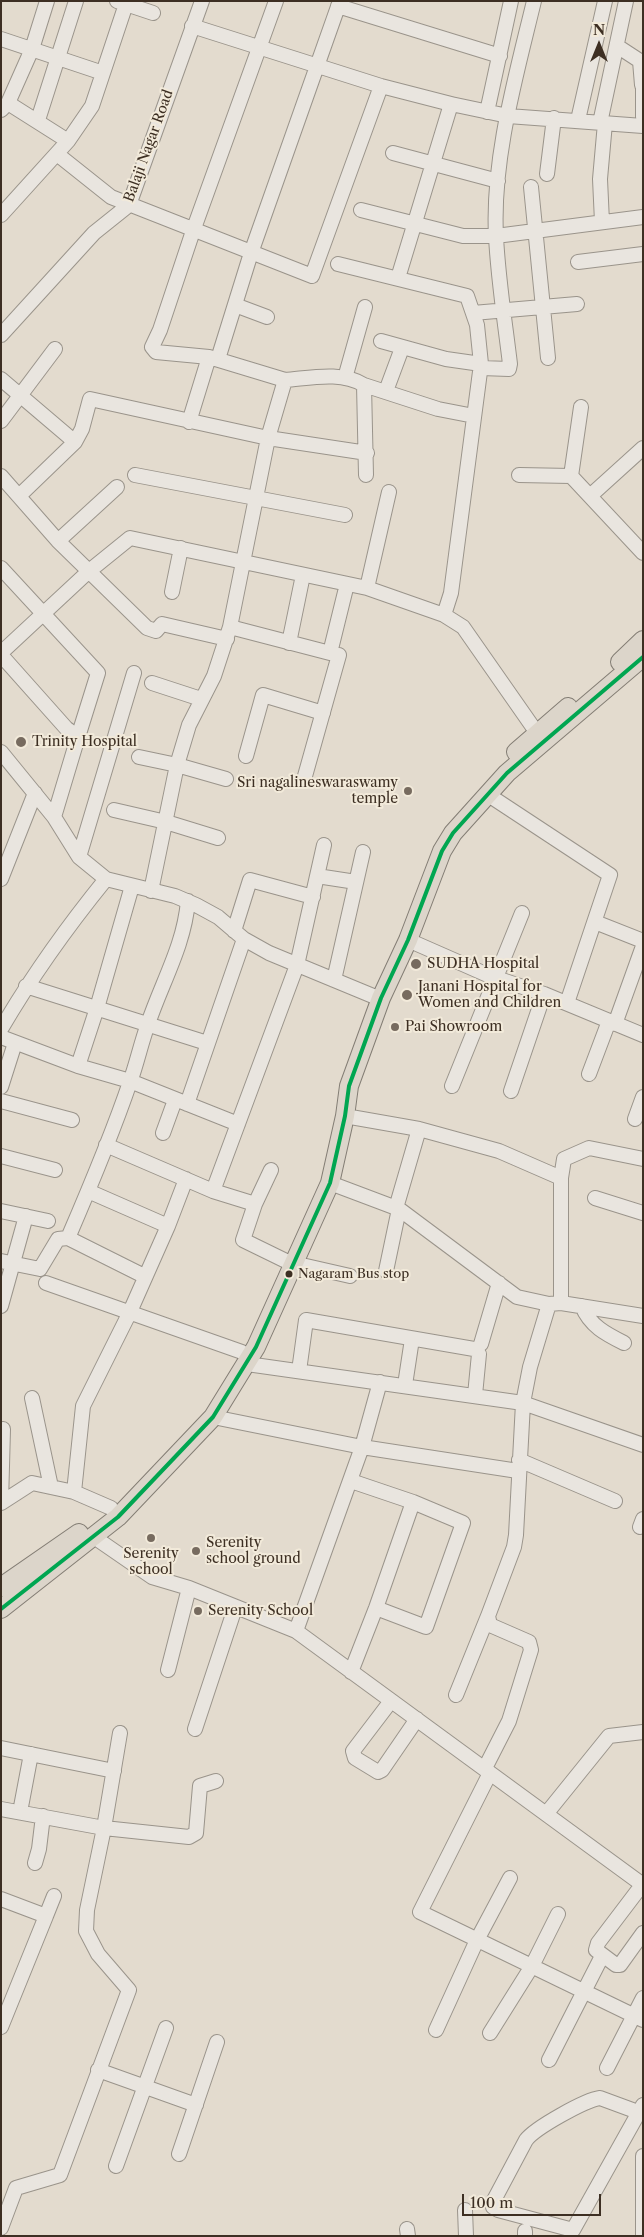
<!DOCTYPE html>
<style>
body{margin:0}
#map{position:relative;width:644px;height:2237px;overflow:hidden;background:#e3dbce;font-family:"Libre Caslon Text",serif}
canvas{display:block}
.frame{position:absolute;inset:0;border:2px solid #3d2f23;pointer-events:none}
.north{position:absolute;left:574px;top:20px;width:50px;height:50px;-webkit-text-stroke:4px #f2eada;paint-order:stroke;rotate:0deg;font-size:14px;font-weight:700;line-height:20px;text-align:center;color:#3d2f23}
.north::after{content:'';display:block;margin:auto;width:18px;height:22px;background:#3d2f23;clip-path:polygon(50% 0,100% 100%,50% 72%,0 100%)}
.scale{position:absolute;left:462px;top:2194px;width:139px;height:22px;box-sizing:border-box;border:2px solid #3d2f23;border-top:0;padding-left:6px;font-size:15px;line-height:18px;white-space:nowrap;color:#3d2f23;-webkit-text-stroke:4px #f2eada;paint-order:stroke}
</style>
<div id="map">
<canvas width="644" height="2237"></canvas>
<div class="frame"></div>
<div class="north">N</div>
<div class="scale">100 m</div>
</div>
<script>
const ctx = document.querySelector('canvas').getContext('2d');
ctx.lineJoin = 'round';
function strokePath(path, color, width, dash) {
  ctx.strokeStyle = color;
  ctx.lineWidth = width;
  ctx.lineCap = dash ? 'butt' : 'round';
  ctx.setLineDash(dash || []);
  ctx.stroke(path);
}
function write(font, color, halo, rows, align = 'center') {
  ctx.font = font + ' "Libre Caslon Text",serif';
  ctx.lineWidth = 4;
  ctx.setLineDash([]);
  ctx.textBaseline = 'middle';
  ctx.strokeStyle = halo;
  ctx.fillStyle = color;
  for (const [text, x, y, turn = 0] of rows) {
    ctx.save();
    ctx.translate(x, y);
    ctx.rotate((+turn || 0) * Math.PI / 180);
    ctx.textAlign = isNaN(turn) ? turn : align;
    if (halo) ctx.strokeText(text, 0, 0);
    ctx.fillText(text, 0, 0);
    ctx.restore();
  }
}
const minor = new Path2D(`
 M117 1 153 13
 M338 6 500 56
 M192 26 381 86 451 104 508 116 643 126
 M1 39 103 73
 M617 46 640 61 642 85
 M643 85V117
 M8 103 68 141
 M1 110 8 103 32 49 47 1
 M487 112 511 1
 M38 120 76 1
 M578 120 605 1
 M600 123 626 1
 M393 153 498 181
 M57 154 111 197 312 276 381 86
 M547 174 554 118
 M531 187 548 358
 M361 210 463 236H496L643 217
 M1 215 68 141 92 106 127 1
 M602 222 600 179 605 123
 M578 262 643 254
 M338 264 467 296 477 325 481 364 451 593 444 615
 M398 278 451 104
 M235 305 267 317
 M473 313 577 304
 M1 335 94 233 129 205 202 1
 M381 341 446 359 481 364
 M218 359 251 253 340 1
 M481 368 509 369 510 364C505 322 498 279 496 236 492 159 516 76 534 1
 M345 378 365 307
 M1 379 75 442
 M285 380C311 378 341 371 364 385L366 475
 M364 385 438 409 474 416
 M386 391 402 348
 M1 421 55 349
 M189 422 209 357
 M135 475 345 515
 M519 475 571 476 643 553
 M1 476 58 541 147 628 156 631 162 624 227 639
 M571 476 581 407
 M19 496 75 442 82 429 90 399 268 438 367 453
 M590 496 643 448
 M58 541 117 487
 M1 568 98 673 78 737 66 728 1 655
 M367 588 389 492
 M172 592 181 548
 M230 627 330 653 347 584
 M289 643 303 575
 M1 653 88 572 130 538 367 588 444 615 463 627 537 733
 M152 683 201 699
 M1 752 54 817 79 857 106 879 175 896 196 905 218 917 244 939 269 953 373 996
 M246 756 263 695 323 713
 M139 757 177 765 226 779
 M305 776 339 655 330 653
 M487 794 610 875 567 1003
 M114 810 166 822 218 838
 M54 817 78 737
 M79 857 134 673
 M317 876 356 882
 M1 879 35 793
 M151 891 177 765 189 725 214 676 230 627 268 438 285 380 209 357 156 352 152 347 160 330 193 231 276 1
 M595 922 643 941
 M234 931 250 880 313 897
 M408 940 490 976 544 994 643 1035
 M334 980 363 852
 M26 986 207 1043
 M615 1024 643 946
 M1 1029C32 976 67 927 106 879
 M1 1037 78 1066 130 1081 238 1124
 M78 1066 97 1008 132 886
 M589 1074 609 1021
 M452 1086 522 913
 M1 1087 15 1043
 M511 1091 544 994
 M1 1101 72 1120
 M187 1104 244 939
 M345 1116 419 1129 499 1151 561 1178V1303
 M635 1119 643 1097
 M163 1133 175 1100
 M106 1145 213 1191 255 1204
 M1 1156 55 1170
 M271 1170 255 1204 243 1240 286 1261
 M561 1178 564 1159 589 1148 643 1159
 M330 1183 399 1209 517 1297 549 1304 561 1303 643 1316
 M88 1191 168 1226
 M213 1191 297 965 324 845
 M595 1198 643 1213
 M396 1208 419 1129
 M1 1211 48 1221
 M68 1238C90 1187 112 1135 130 1082 137 1063 141 1043 148 1024 162 982 184 946 188 901
 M1 1261 40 1269 58 1239 68 1238 144 1276
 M293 1263 350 1276
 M386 1271 399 1209
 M46 1283 242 1352
 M1 1306 26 1216
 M582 1306C590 1326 606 1334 624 1343
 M481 1344 499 1283
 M247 1364 523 1403 643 1445
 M299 1371 306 1320 474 1349
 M405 1385 412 1339
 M475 1395 479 1354
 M32 1398 51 1487
 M213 1417 362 1447 518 1471
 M519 1460 615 1501
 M351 1481 413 1502 463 1523 426 1627 376 1608
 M74 1492 83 1406 129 1314 168 1226 186 1179
 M1 1503 32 1483 74 1492 111 1508
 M1 1503 3 1429
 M640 1527 643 1519
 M94 1537 152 1577 189 1588 296 1631 643 1885
 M296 1631 362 1447 380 1382
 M168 1670 189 1588
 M351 1672 376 1608 413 1502
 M456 1695 488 1616
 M391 1701 353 1751 355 1758 378 1772 382 1770 417 1719
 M195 1729 235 1608
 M1 1748 114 1771
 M485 1768 509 1721 531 1650 529 1642 490 1625 488 1616 514 1547 516 1535 523 1403 530 1367 549 1304
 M490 1773 420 1912 643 2020
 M1 1809 104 1828 189 1837 196 1833 200 1786 216 1781
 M20 1812 31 1754
 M546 1814 609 1736 643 1732
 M35 1863 39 1849 43 1816
 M642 1885 598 1943 596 1950 616 1965H620L643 1933
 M1 1899 46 1916 1 2027
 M46 1916 54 1896
 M436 2030 477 1940 510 1878
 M490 2033 532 1966 558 1914
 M549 2060 600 1960
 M607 2068 643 1998
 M98 2070 196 2105
 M638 2112 600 2098C585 2100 535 2128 526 2140L493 2202V2207L498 2210 573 2230 643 2105
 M179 2154 217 2042
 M116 2166 166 2028
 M465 2210 466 2236
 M1 2228 16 2188 60 2175 129 1990 98 1954 86 1931 87 1910 104 1828 120 1733
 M407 2229 408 2236
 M525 2231V2236
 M643 2236V2156`);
const major = new Path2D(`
 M620 662 643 640
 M516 752 568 707
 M1 1587 79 1533
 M1 1609 118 1517 213 1417 256 1347 330 1183 345 1116 349 1086 381 998 408 940 442 851 453 833 507 773 643 657`);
strokePath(minor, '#9a948b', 16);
strokePath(major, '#837d74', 20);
strokePath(minor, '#e9e5df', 14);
strokePath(major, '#dcd5ca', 18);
strokePath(new Path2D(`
 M1 1609 118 1517 213 1417 256 1347 330 1183 345 1116 349 1086 381 998 408 940 442 851 453 833 507 773 643 657`), '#00a651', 4);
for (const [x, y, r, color] of [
 [21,742,6,"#776b5f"],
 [408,791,5,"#776b5f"],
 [416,964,6,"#776b5f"],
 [407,995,6,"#776b5f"],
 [395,1027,5,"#776b5f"],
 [289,1274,4.5,"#3d2f23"],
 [151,1538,5,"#776b5f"],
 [196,1551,5,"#776b5f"],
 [198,1611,5,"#776b5f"]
]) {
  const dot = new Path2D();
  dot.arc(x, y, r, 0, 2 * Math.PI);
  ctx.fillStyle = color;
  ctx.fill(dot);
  strokePath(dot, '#f2eada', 2);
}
write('13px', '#3d2f23', '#f2eada', [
 ["Nagaram Bus stop",298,1274]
], 'left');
write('14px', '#3d2f23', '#f2eada', [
 ["Balaji Nagar Road",149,146,-70]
]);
write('14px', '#3d2f23', '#f2eada', [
 ["Trinity Hospital",32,742],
 ["Sri nagalineswaraswamy",398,783,"right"],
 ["temple",398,799,"right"],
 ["SUDHA Hospital",427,964],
 ["Janani Hospital for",418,987],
 ["Women and Children",418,1003],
 ["Pai Showroom",405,1027],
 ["Serenity",206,1543],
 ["school ground",206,1559],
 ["Serenity",151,1554,"center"],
 ["school",151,1570,"center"],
 ["Serenity School",208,1611]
], 'left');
</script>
